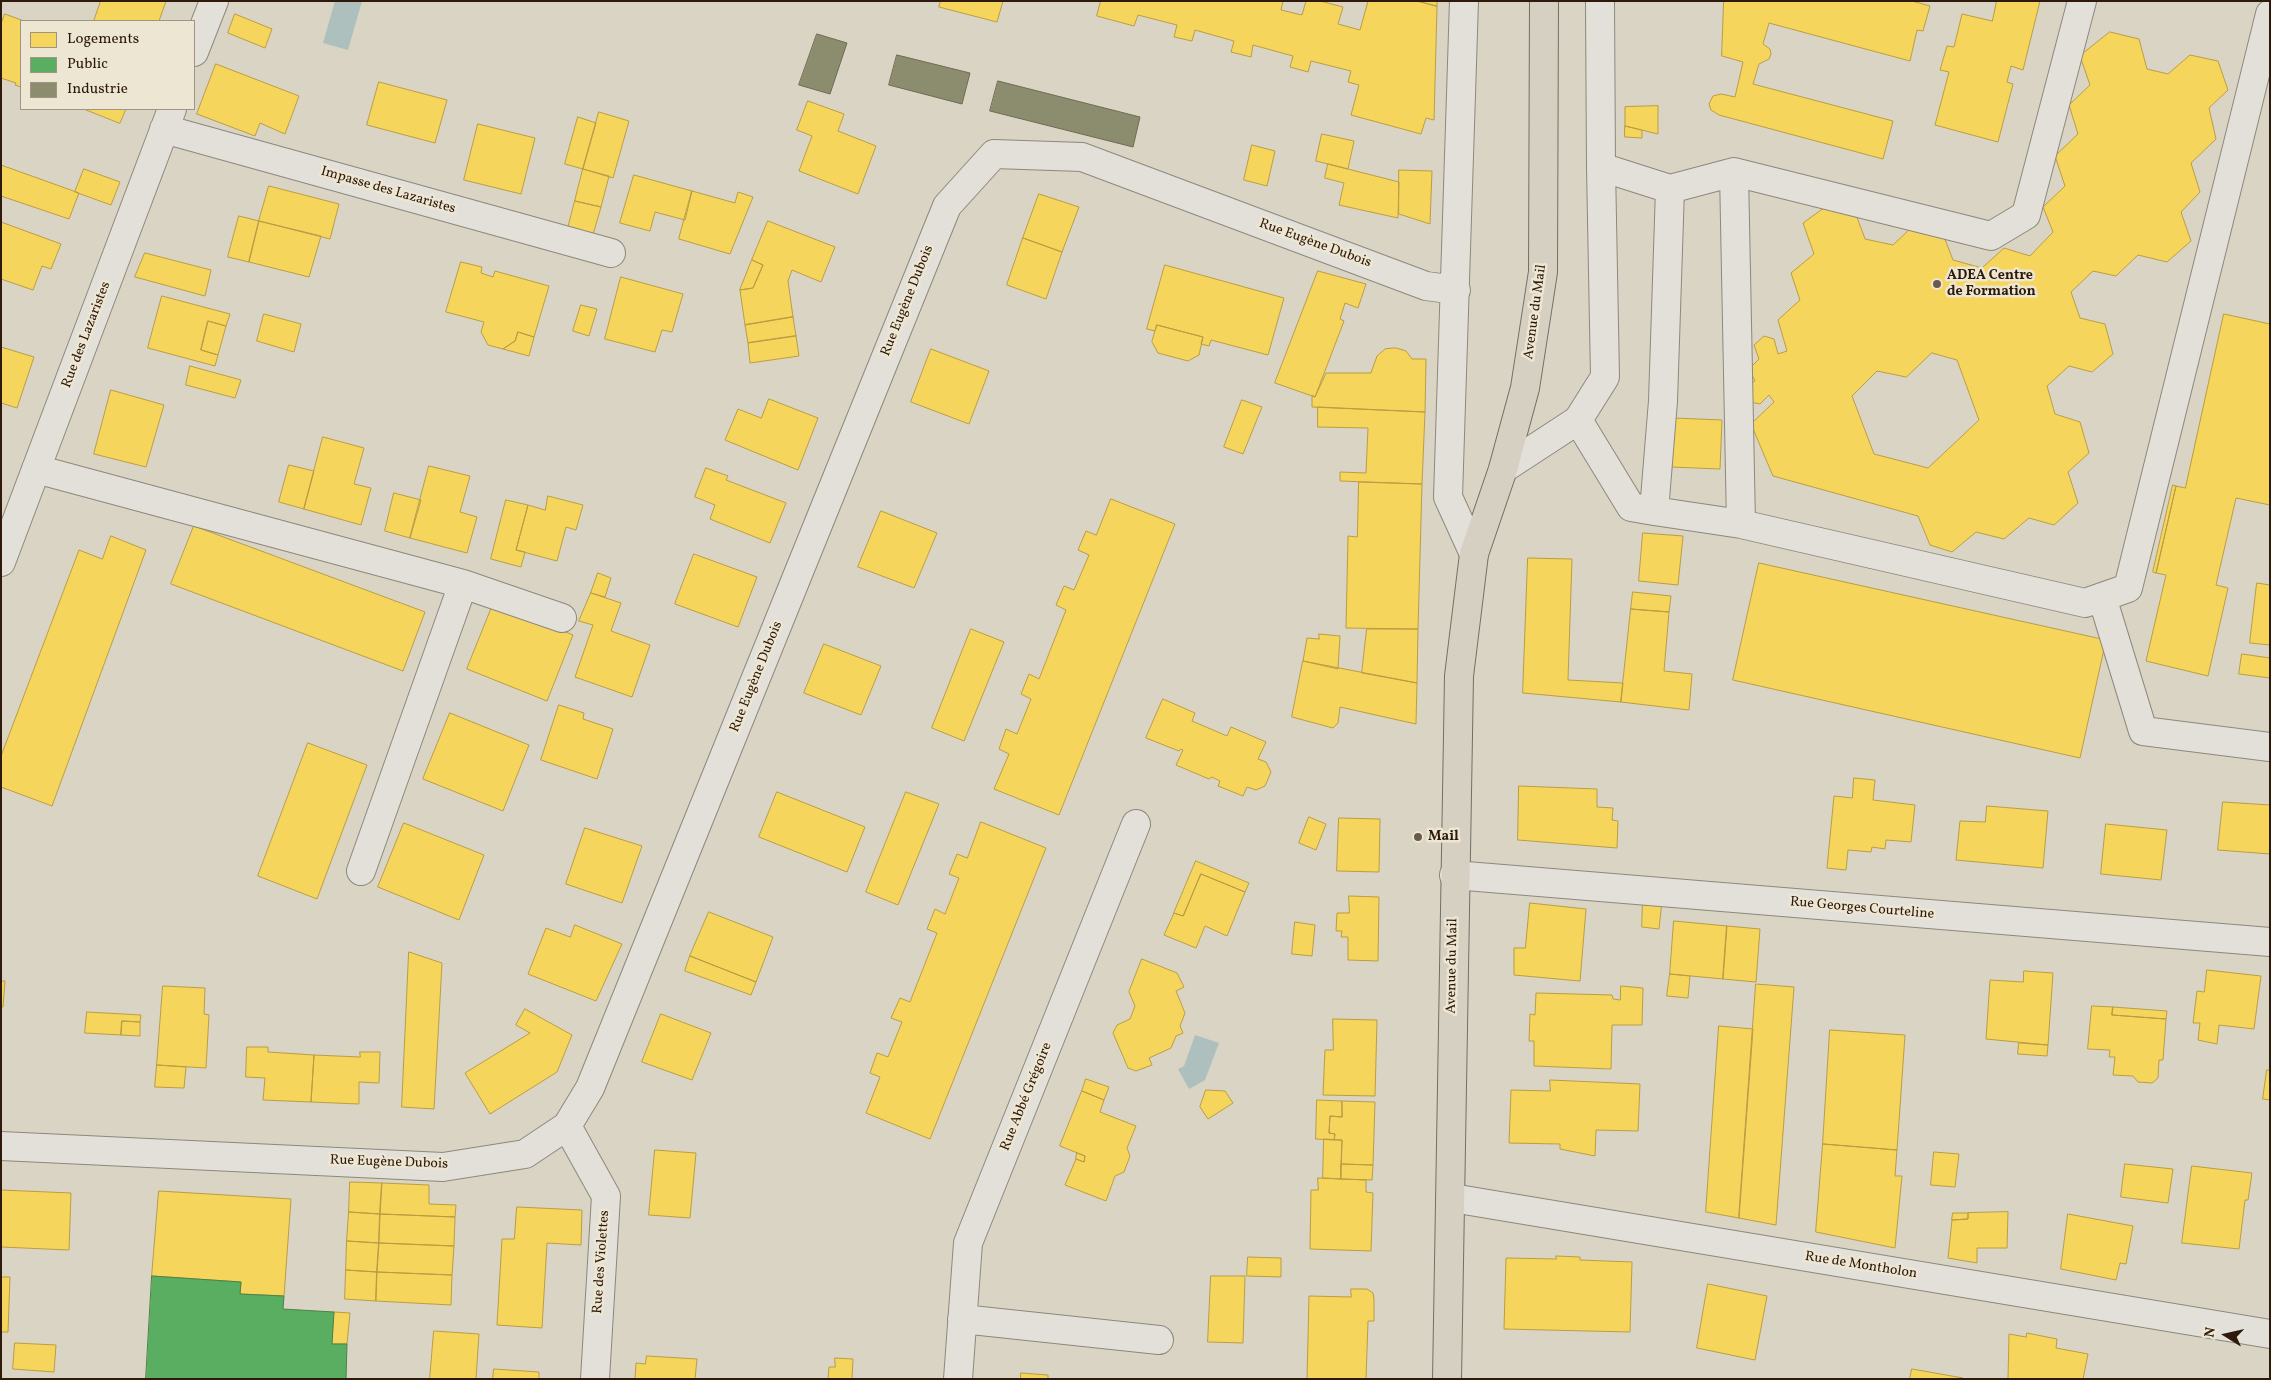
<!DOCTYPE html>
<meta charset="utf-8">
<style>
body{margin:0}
#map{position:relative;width:2271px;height:1380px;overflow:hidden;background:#d9d4c4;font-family:Vollkorn,serif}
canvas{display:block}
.frame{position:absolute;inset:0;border:2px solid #2e190a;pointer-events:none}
.legend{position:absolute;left:20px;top:20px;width:175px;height:90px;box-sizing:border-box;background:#ece6d3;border:1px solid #a09483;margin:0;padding:6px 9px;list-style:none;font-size:15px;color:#2e190a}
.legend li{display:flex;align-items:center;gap:10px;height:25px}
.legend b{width:25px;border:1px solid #a09483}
.north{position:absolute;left:2201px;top:1310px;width:50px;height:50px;-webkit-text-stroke:4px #ece6d3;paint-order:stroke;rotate:280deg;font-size:14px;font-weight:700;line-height:20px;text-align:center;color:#2e190a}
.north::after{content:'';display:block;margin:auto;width:18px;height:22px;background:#2e190a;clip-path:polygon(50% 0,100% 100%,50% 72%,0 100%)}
</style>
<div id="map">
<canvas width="2271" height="1380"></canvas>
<div class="frame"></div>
<ul class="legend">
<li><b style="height:14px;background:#f6d55c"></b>Logements</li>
<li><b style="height:14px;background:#5aae61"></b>Public</li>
<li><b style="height:14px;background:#8c8c6e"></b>Industrie</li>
</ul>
<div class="north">N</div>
</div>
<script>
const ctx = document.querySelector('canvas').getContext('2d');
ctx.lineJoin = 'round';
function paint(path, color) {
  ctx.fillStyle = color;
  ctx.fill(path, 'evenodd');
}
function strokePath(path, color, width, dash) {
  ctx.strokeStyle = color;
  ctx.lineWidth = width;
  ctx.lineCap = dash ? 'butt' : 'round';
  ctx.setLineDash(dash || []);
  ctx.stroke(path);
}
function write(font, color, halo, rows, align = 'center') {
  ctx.font = font + ' Vollkorn,serif';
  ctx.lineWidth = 5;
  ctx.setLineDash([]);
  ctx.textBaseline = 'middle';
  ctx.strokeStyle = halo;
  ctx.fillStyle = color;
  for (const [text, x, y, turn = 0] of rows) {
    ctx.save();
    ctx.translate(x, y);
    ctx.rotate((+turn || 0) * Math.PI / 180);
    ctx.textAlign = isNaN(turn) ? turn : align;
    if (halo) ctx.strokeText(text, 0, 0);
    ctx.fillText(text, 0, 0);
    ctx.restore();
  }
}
paint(new Path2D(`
 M335 1H362L348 50 323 43Z
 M1195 1035 1219 1043 1205 1080 1189 1089 1178 1069 1184 1066Z`), '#adc0be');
const homes = new Path2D(`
 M101 1H166L159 21H94Z
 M941 1H1003L997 22 939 7Z
 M1101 1H1283L1281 10 1302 15 1306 1H1320L1343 7 1338 24 1360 30 1368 1H1417L1437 6 1434 120 1426 118 1421 134 1351 115 1359 85 1348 82 1351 71 1311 61 1308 72 1290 67 1293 56 1253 45 1251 57 1231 52 1234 41 1195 30 1192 41 1174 37 1177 25 1138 15 1134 26 1097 16Z
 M1417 1H1437V6Z
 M1724 1H1912L1930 6 1923 31 1917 30 1910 61 1769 23 1763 44 1770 49 1771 54 1769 59 1759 64 1753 84 1893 121 1883 159 1719 115 1711 110 1709 104 1713 96 1721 94 1735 97 1743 62 1722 56Z
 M1997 1H2040L2023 70 2011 66 2007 82 2013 84 1998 142 1935 125 1949 72 1940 70 1947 46 1954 47 1962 14 1992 21Z
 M5 14 24 21H21V87L15 85 16 83 1 78V24Z
 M235 14 272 29 265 48 228 33Z
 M2110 32 2139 39 2147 69 2168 74 2190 55 2218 61 2228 90 2209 108 2216 139 2191 163 2200 192 2181 212 2191 241 2167 262 2138 255 2116 276 2093 271 2071 292 2080 318 2105 324 2113 354 2092 372 2069 366 2047 386 2055 414 2080 422 2089 453 2068 472 2078 503 2054 525 2029 518 2004 539 1976 532 1952 552 1930 545 1918 516 1773 476 1751 424 1774 402 1769 395 1760 404 1750 402 1744 388 1755 381 1749 369 1759 359 1754 345 1764 336 1774 339 1778 354 1787 351 1778 320 1800 300 1791 273 1814 254 1803 223 1828 205 1855 212 1865 239 1893 245 1912 227 1943 234 1953 260 1982 268 2004 248 2030 256 2053 232 2043 207 2065 186 2055 156 2078 134 2069 105 2090 85 2080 56ZM1932 353 1957 360 1979 420 1928 468 1874 454 1852 396 1877 371 1906 377Z
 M216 64 299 96 285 134 260 123 255 136 197 114Z
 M379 82 447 100 435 143 367 125Z
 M808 101 844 114 838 131 876 146 858 194 799 171 812 136 797 130Z
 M1658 106V134L1625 126V107Z
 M84 109H126L120 123Z
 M599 112 629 121 613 178 583 169Z
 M578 117 596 123 583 169 565 164Z
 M478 124 535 138 521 194 464 180Z
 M1625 126 1642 130V138L1625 137Z
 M1322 134 1354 141 1348 169 1316 161Z
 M1252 145 1275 151 1267 186 1244 180Z
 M1328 164 1399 182 1398 218 1339 205 1344 183 1325 178Z
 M1 165 79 193 69 219 1 196Z
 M84 169 120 182 111 205 75 192Z
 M583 169 609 176 601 207 575 201Z
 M1399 170 1432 171 1430 224 1399 214Z
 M634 175 692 191 685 220 655 212 650 231 620 223Z
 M269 186 339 204 330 239 259 221Z
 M692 191 735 203 738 192 753 197 730 254 679 239Z
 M1039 194 1079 207 1062 252 1023 238Z
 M575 201 601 207 592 238 567 232Z
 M239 216 259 221 249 262 228 257Z
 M259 221 321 236 309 277 249 262Z
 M768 221 835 247 821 282 792 270 788 281 793 317 745 325 740 290 753 288 763 265 752 260Z
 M1 222 61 244 51 269 42 266 33 290 1 279Z
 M1023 238 1062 252 1046 299 1007 285Z
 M145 253 211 270 205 296 135 277Z
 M752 260 763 265 753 288 740 290Z
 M461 262 482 267 481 273 493 277 495 271 549 286 534 337 518 332 515 341 503 349 488 345 481 332 484 322 446 312Z
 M1165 265 1284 298 1268 355 1211 340 1209 346 1201 344 1203 337 1157 325 1155 331 1147 329Z
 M1318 271 1366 284 1358 308 1345 303 1340 319 1344 321 1315 397 1275 383Z
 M621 277 683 294 672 332 662 330 655 352 605 339Z
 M162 296 230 314 226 326 208 321 201 350 218 355 215 366 148 348Z
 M581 305 597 309 589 336 573 331Z
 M264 314 301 324 294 352 257 341Z
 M2224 314 2270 324V505L2236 498 2216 585 2228 588 2208 676 2146 661 2166 575 2156 573 2176 486 2185 488Z
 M793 317 796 336 748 343 745 325Z
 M208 321 226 326 218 355 201 350Z
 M1157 325 1203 337 1199 355 1188 361 1158 353 1152 342Z
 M518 332 534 337 529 356 503 349 515 341Z
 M796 336 799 356 750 363 748 343Z
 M1 347 34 357 17 408 1 403Z
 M1396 348 1406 351 1412 359H1426L1425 412 1312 407V395L1315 397 1326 373H1371L1377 356 1385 349Z
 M931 349 989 371 969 424 911 402Z
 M190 366 241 380 235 398 186 385Z
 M111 390 164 405 146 467 94 454Z
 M769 399 818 418 798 470 725 440 738 409 761 418Z
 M1242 400 1262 407 1243 454 1224 447Z
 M1318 407 1425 412 1422 484 1340 481V472L1366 473 1368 428 1318 427Z
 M1673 418 1722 420 1720 469 1671 467Z
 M323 437 364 448 354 484 371 488 361 525 304 509Z
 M289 465 314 471 304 509 279 502Z
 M429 466 470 476 460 512 477 517 467 553 410 538Z
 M706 468 728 476 726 480 786 503 770 543 710 519 715 505 695 497Z
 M1359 482 1422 484 1418 629 1346 628 1348 536 1357 537Z
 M2173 485 2176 486 2156 573 2153 572Z
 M394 493 421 500 410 538 385 531Z
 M548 496 583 505 576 530 566 527 557 561 516 550 528 505 545 510Z
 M1111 499 1175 524 1059 815 994 789 1009 754 999 749 1006 729 1017 734 1031 699 1021 694 1029 674 1039 679 1066 610 1056 605 1064 586 1074 590 1089 555 1078 550 1086 531 1096 535Z
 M506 500 528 505 516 550 525 552 521 567 491 559Z
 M881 511 937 533 914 588 858 567Z
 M194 526 425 612 403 671 171 584Z
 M1643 533 1683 536 1678 585 1639 581Z
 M111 536 146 550 52 806 1 787V756L79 550 102 559Z
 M694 554 757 577 738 627 675 604Z
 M1528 558 1572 559 1568 680 1623 683 1621 702 1523 693Z
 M1759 563 2106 640 2080 758 1733 680Z
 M598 573 611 578 605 597 591 593Z
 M2257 583 2270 585V645L2250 643Z
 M1633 592 1671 596 1669 612 1631 609Z
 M591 593 621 603 611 631 650 645 632 697 575 677 593 625 579 621Z
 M494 602 573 635 547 701 467 669Z
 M1631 609 1669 612 1664 671 1692 674 1689 710 1621 702Z
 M971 629 1004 642 964 741 932 728Z
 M1367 629H1418L1417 683 1362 673Z
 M1319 634 1340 636 1338 669 1303 661 1307 638 1319 639Z
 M824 644 881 666 861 715 804 693Z
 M2242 654 2270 658V678L2239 674Z
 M1303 661 1417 683 1416 724 1340 707 1338 723 1333 728 1292 717Z
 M1163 699 1195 713 1192 721 1227 736 1231 727 1266 742 1258 759 1266 762 1271 772 1265 786 1256 790 1247 787 1243 796 1218 786 1220 781 1212 777 1209 779 1176 765 1183 750 1181 749 1179 751 1146 738Z
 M559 705 584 713 583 719 613 729 597 779 541 760Z
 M450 713 529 745 503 811 423 779Z
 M308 743 367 765 317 899 258 876Z
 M1854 778 1875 780 1873 800 1915 805 1911 842 1886 840 1885 849 1872 847 1871 852 1848 850 1846 870 1827 868 1834 796 1852 798Z
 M1519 786 1597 789V807L1613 808 1612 820 1618 821 1617 848 1518 840Z
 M777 792 865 827 847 872 759 837Z
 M906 792 939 804 898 905 866 892Z
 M2223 802 2270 805V854L2218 850Z
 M1987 806 2048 811 2043 868 1956 860 1960 821 1985 822Z
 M1309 817 1326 824 1316 850 1299 843Z
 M1339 818 1380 819 1379 872 1337 871Z
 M981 822 1046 848 930 1139 866 1113 880 1077 870 1073 877 1053 888 1057 902 1022 891 1018 900 998 910 1002 937 933 927 929 935 909 945 914 959 878 949 874 957 854 967 858Z
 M404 823 484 855 459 920 378 887Z
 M2106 824 2167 830 2161 880 2101 874Z
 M585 828 642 846 622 903 566 884Z
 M1196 861 1249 883 1245 892 1201 874 1183 916 1174 913Z
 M1201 874 1245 892 1227 936 1205 926 1196 948 1164 935 1174 913 1183 916Z
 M1349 896 1379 897 1378 961 1348 960V937H1341L1342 931H1336L1337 913H1349Z
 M1643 900 1662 901 1659 929 1642 927Z
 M1530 903 1586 909 1580 981 1514 975V948H1525Z
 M709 912 773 937 756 982 690 956Z
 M1674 921 1727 926 1723 979 1670 974Z
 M1295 922 1315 925 1312 956 1292 954Z
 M575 925 622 944 596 1001 528 974 546 928 570 937Z
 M1727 926 1760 929 1756 982 1723 979Z
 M409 952 442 963 434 1109 402 1107Z
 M690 956 756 982 751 995 685 971Z
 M1142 959 1177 973 1184 987 1176 991 1185 1013 1180 1026 1183 1033 1176 1036 1171 1048 1149 1058 1152 1065 1136 1071 1128 1068 1113 1033 1117 1025 1130 1019 1135 1006 1129 992Z
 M2207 970 2261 976 2254 1029 2219 1025 2217 1044 2198 1040 2200 1023H2193L2197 991 2204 992Z
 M2024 971 2053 973 2048 1045 1986 1039 1990 980 2023 982Z
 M1670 974 1690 976 1688 998 1667 996Z
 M1 981H5L3 1007H1Z
 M1756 984 1794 987 1776 1225 1739 1218Z
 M163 986 205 988 204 1014 209 1015 206 1068 157 1065Z
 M1621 986 1643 988 1642 1025H1612L1611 1069 1534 1066V1041H1529L1530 1014 1535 1015 1536 993 1612 995 1613 999 1620 1000Z
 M2092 1006 2113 1007 2112 1015 2166 1019 2163 1060H2159L2158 1078 2152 1083 2138 1082 2133 1076 2113 1075 2115 1057H2109L2110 1050 2088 1049Z
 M2113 1007 2167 1011 2166 1019 2112 1015Z
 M525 1009 572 1035 557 1072 490 1114 465 1073 530 1033 516 1025Z
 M87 1012 141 1015 140 1022 122 1021 121 1035 85 1033Z
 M661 1014 711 1033 692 1080 642 1062Z
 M1333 1019 1377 1020 1375 1096 1323 1095 1325 1050H1333Z
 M122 1021 140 1022V1036L121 1035Z
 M1719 1026 1753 1029 1739 1218 1706 1212Z
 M1830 1030 1905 1035 1897 1150 1823 1144Z
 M2019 1043 2048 1045 2047 1056 2018 1054Z
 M247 1047H268V1052L314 1055 311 1102 263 1100 265 1078 246 1077Z
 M360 1052H380L379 1083 359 1082V1104L311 1102 314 1055 360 1057Z
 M157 1065 186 1067 184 1088 155 1087Z
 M2267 1070H2270V1100L2263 1099Z
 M1086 1079 1109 1087 1104 1100 1082 1091Z
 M1550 1080 1640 1084 1638 1131 1596 1130 1595 1156 1560 1149V1144L1509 1143 1511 1090 1550 1091Z
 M1206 1090 1225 1091 1233 1103 1208 1119 1200 1107Z
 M1082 1091 1104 1100 1100 1112 1136 1126 1127 1148 1130 1156 1124 1172 1115 1176 1106 1201 1065 1185 1076 1159 1084 1162 1085 1156 1060 1146Z
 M1317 1100 1342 1101V1117L1330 1116 1329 1133 1335 1134 1334 1140 1316 1139Z
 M1342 1101 1375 1102 1373 1165 1341 1164 1342 1140H1334L1335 1134 1329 1133 1330 1116 1342 1117Z
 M1324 1139 1342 1140 1341 1179 1323 1178Z
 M1823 1144 1897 1150 1895 1176H1902L1895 1248 1816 1232Z
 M655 1150 696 1153 690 1218 649 1215Z
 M1934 1152 1959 1154 1955 1187 1931 1185Z
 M1077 1153 1085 1156 1084 1162 1076 1159Z
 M1341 1164 1373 1165 1372 1180 1341 1179Z
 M2125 1164 2173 1169 2168 1203 2121 1197Z
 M2192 1166 2252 1173 2248 1200H2245L2239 1249 2182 1243Z
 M1318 1178 1366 1180V1192L1373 1193 1371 1251 1310 1249 1311 1190H1318Z
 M350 1182 382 1183 380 1214 349 1212Z
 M382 1183 429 1185V1204L456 1205 455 1217 380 1214Z
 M1 1190 71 1193 69 1250 1 1247Z
 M159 1191 291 1199 284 1296 240 1294 241 1282 152 1276Z
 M517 1207 582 1210 581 1245 547 1243 542 1328 497 1325 502 1239H514Z
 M349 1212 380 1214 379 1243 347 1241Z
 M2008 1212 2007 1248H1977V1263L1948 1258 1952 1220 1968 1219V1213Z
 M1953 1213H1968V1219L1952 1220Z
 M380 1214 455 1217 454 1246 379 1243Z
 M2068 1214 2133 1226 2126 1264 2120 1263 2116 1280 2061 1269Z
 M347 1241 379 1243 377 1272 346 1270Z
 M379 1243 454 1246 452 1275 377 1272Z
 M1556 1256 1580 1257V1260L1632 1262 1630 1332 1504 1329 1506 1258 1556 1259Z
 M1248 1257 1281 1258V1277L1247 1276Z
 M346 1270 377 1272 376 1301 345 1299Z
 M377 1272 452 1275 451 1305 376 1301Z
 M1211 1276H1245L1243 1343 1208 1342Z
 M1 1277H10L8 1332H1Z
 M1708 1284 1767 1296 1755 1360 1697 1348Z
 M1351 1289H1367L1373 1293 1374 1299V1321H1368L1366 1379H1307L1309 1296 1351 1297Z
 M334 1312 350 1313 347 1344H332Z
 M434 1331 479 1334 476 1379H430Z
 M2027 1333 2057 1339 2056 1348 2088 1354 2083 1379H2008L2009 1334 2026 1337Z
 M15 1343 56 1345 54 1372 13 1369Z
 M647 1356 697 1359 695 1379H635L636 1363 645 1364Z
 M835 1358 853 1359 852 1379H828L829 1367H835Z
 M494 1369 539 1372V1379H493Z
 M1912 1369 1963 1378V1379H1910Z
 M1021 1373 1048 1375V1379H1021Z`);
paint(homes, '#f6d55c');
strokePath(homes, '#ba9d43', 1);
const public = new Path2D(`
 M152 1276 241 1282 240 1294 284 1296 283 1309 334 1312 332 1344H347L346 1379H146Z`);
paint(public, '#5aae61');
strokePath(public, '#4d8147', 1);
const industry = new Path2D(`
 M817 34 847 43 830 94 799 85Z
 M897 55 970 73 962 104 889 85Z
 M998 81 1140 117 1133 147 990 111Z`);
paint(industry, '#8c8c6e');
strokePath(industry, '#706a50', 1);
const minor = new Path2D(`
 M1464 1 1448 497 1474 554
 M2082 1 2026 215 1991 236 1734 172 1741 524 2085 603 2128 588 2270 14
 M194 52 214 1
 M164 129 611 253
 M1601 167 1670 189
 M1578 420 1631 507 1654 511 1663 401 1670 189 1734 172
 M36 469 463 584 562 618
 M1503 469 1578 420 1605 377 1601 167 1600 1
 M1654 511 1741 524
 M1 562 172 109
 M2102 597 2143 731 2270 747
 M361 871 463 584
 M1454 875 2270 942
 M567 1126 606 1196 595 1379
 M1 1146 443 1167 525 1154 567 1126 590 1088 947 206 994 154 1082 157 1426 286 1456 290
 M1452 1198 2270 1334
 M962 1319 1159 1340
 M958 1379 968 1243 1136 824`);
const major = new Path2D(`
 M1447 1379 1459 676 1474 554 1503 469 1525 388 1543 272 1544 1`);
strokePath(minor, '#8d887c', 30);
strokePath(major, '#746e64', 30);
strokePath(minor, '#e2e0d8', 28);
strokePath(major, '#d6d0c3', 28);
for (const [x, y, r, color] of [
 [1937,284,5,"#6a5a4b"],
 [1418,837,5,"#6a5a4b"]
]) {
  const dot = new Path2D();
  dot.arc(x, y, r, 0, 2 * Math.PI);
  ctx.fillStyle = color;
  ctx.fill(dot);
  strokePath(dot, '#ece6d3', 2);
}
write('14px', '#2e190a', '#ece6d3', [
 ["Impasse des Lazaristes",388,191,16],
 ["Rue Eugène Dubois",1315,244,20],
 ["Rue Eugène Dubois",908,301,-68],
 ["Avenue du Mail",1536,312,-82],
 ["Rue des Lazaristes",87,335,-69],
 ["Rue Eugène Dubois",757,677,-68],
 ["Rue Georges Courteline",1862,909,5],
 ["Avenue du Mail",1453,966,-89],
 ["Rue Abbé Grégoire",1027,1097,-68],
 ["Rue Eugène Dubois",389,1163,2],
 ["Rue des Violettes",602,1262,-86],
 ["Rue de Montholon",1861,1266,9]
]);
write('bold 14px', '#2e190a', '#ece6d3', [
 ["ADEA Centre",1947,276],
 ["de Formation",1947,292],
 ["Mail",1428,837]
], 'left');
</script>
